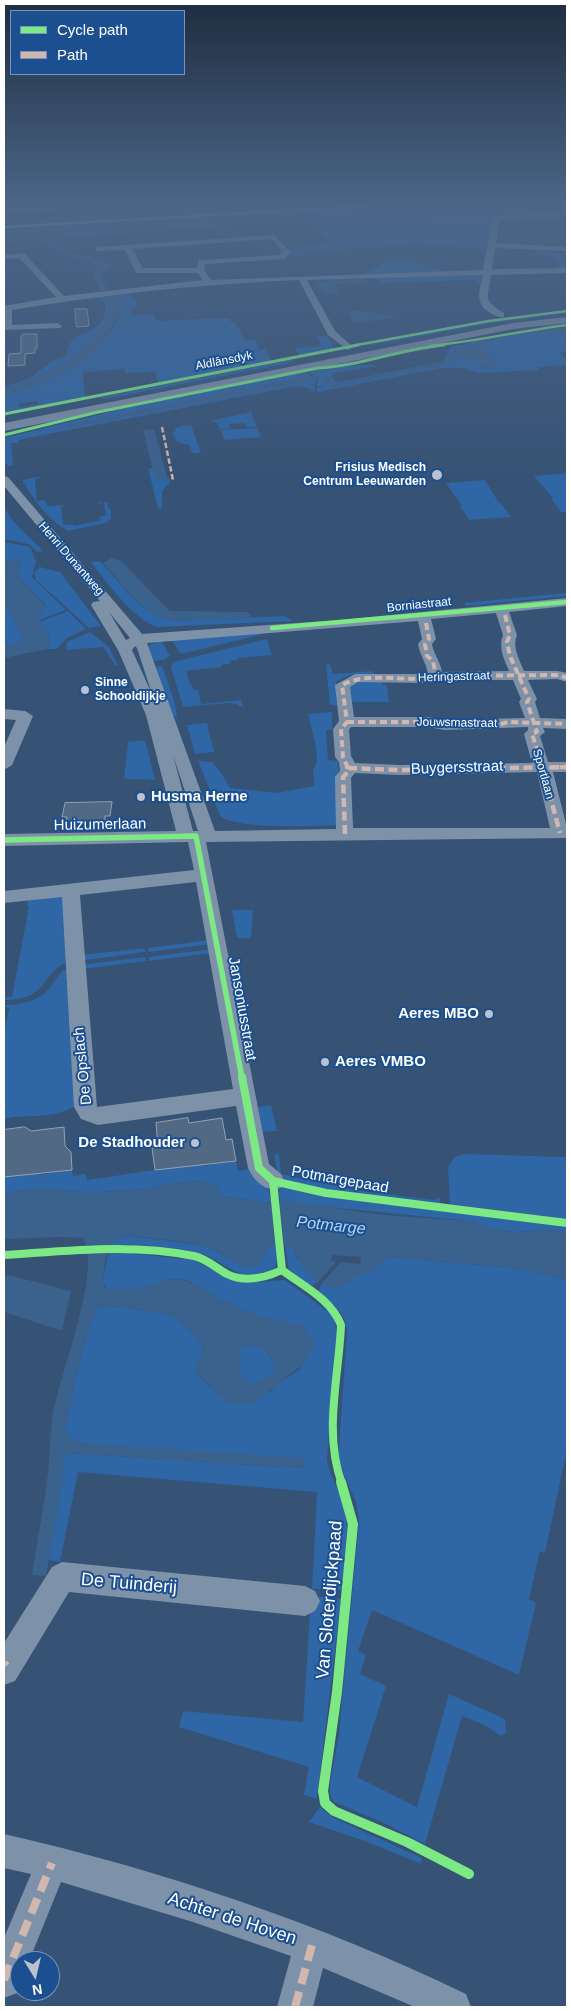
<!DOCTYPE html>
<meta charset="utf-8">
<style>
body{margin:0}
#map{position:relative;width:571px;height:2011px;overflow:hidden;background:#365274;font-family:Arial,sans-serif}
canvas{display:block}
.frame{position:absolute;inset:0;border:5px solid #fff;pointer-events:none}
.legend{position:absolute;left:10px;top:10px;width:175px;height:65px;box-sizing:border-box;background:#1b4f8f;border:1px solid #7695bc;margin:0;padding:6px 9px;list-style:none;font-size:15px;color:#fff}
.legend li{display:flex;align-items:center;gap:10px;height:25px}
.legend b{width:25px;border:1px solid #7695bc}
.north{position:absolute;left:10px;top:1951px;width:50px;height:50px;box-sizing:border-box;background:#1b4f8f;border:1px solid #7695bc;border-radius:50%;rotate:171deg;font-size:14px;font-weight:700;line-height:20px;text-align:center;color:#fff}
.north::after{content:'';display:block;margin:auto;width:18px;height:22px;background:#b9c2ce;clip-path:polygon(50% 0,100% 100%,50% 72%,0 100%)}
</style>
<div id="map">
<canvas width="571" height="2011"></canvas>
<div class="frame"></div>
<ul class="legend">
<li><b style="height:6px;background:#7ce984"></b>Cycle path</li>
<li><b style="height:6px;background:#d1b7ad"></b>Path</li>
</ul>
<div class="north">N</div>
</div>
<script>
const ctx = document.querySelector('canvas').getContext('2d');
ctx.lineJoin = 'round';
function paint(path, color) {
  ctx.fillStyle = color;
  ctx.fill(path, 'evenodd');
}
function strokePath(path, color, width, dash) {
  ctx.strokeStyle = color;
  ctx.lineWidth = width;
  ctx.lineCap = dash ? 'butt' : 'round';
  ctx.setLineDash(dash || []);
  ctx.stroke(path);
}
function write(font, color, halo, rows, align = 'center') {
  ctx.font = font + ' Arial,sans-serif';
  ctx.lineWidth = 4;
  ctx.setLineDash([]);
  ctx.textBaseline = 'middle';
  ctx.strokeStyle = halo;
  ctx.fillStyle = color;
  for (const [text, x, y, turn = 0] of rows) {
    ctx.save();
    ctx.translate(x, y);
    ctx.rotate((+turn || 0) * Math.PI / 180);
    ctx.textAlign = isNaN(turn) ? turn : align;
    if (halo) ctx.strokeText(text, 0, 0);
    ctx.fillText(text, 0, 0);
    ctx.restore();
  }
}
paint(new Path2D(`
 M353 205H423L247 212 4 230V226L20 224Z
 M567 211V213L491 216 494 217 486 248 414 245 335 250 291 256 292 254 287 248 336 241 329 223 359 220 328 222 333 241 329 242 314 224 298 221Z
 M536 251 567 254V268L556 269 554 266H560L556 261 557 258 535 255Z
 M408 260 449 273 364 275 387 261Z
 M477 275 481 276 477 278 481 279V283L474 280 381 283 375 278Z
 M128 292 137 303 131 312V315L154 314 156 321 229 318 230 322H235L245 341 256 340 259 350 266 349 271 362 158 384 155 372 126 373 124 369 85 372 83 373 85 398 23 409 21 407 38 404 36 401 18 404 22 409 4 412V396L45 382 87 358 116 324 121 314 106 298 111 309C95 353 46 376 4 389V387L30 378 55 359 65 356C69 352 67 347 71 342 80 330 108 332 105 304L97 295Z
 M567 311V313L493 323 371 345H361L490 322Z
 M567 326 495 336 480 340 474 346 457 348 446 361 339 384H333L328 378 313 375 309 372C327 368 360 363 377 366L332 373 334 375 330 376 335 379 333 381 340 382 444 361 451 346C464 346 474 340 486 338 512 332 540 328 567 326Z
 M540 331 567 332V350H564L566 352 560 353 567 361V365L537 367 539 370 480 373 466 370 467 368H441L318 392 319 394 317 392V388L322 387 317 386 318 379 316 377H321L330 387 335 386 451 363C464 351 475 360 487 369L495 365 482 347V343L505 336Z
 M326 336 331 340 333 349 299 356 295 348 322 346 317 337Z
 M291 360 294 362 105 399 98 398Z
 M306 372 311 376 61 427 313 378 316 379 315 384 310 385 315 386 314 392 308 388 296 386 18 440 19 443H11L13 466H8L4 461V438L122 409Z
 M251 412 257 427H247L245 423 229 424 230 429H220L216 422 209 421Z
 M191 424 201 453H193L189 445 177 442 172 432 176 431 174 428Z
 M257 428 261 437 224 440 221 430Z
 M148 468 153 469 156 479 169 478 170 482 162 491V509L158 508Z
 M567 473V512H561L551 499 553 498 534 476Z
 M43 476 35 480 37 501 44 500 48 506 67 505 61 507 63 525 72 524 74 526 101 520 99 517 106 515 104 502 97 504 99 502H109L107 506 111 511V519L105 523 68 531C46 518 35 501 22 480Z
 M485 480 499 503H501L511 517 469 520 460 506H462L446 483Z
 M4 506C13 526 29 535 43 551L37 552 29 544 4 539Z
 M4 542 30 547 36 561 32 577 66 610 39 620 37 618 46 605 16 574 22 564 10 560 4 561Z
 M100 561C120 581 143 619 175 621L284 616 294 621 157 627C133 619 106 582 91 562Z
 M40 567 60 572 101 626 89 628 36 580 34 573Z
 M567 593V596L466 606 464 603Z
 M4 607 8 609 24 641 4 646Z
 M68 611 86 629 67 638 57 649H47L50 644C48 635 47 628 40 622Z
 M90 632 108 646 118 665H115L103 647 66 650 67 642Z
 M259 633 260 635 181 654 171 639Z
 M267 639 272 655 238 658V660L230 661V664L221 665V667L186 671 190 685H192L194 690H198L201 704 241 700 244 708 236 704 228 703 183 707 171 667 173 662Z
 M161 640 170 656 164 660 152 661 148 646Z
 M330 664 333 674 373 671 374 674 350 675 336 682 337 705H330L326 665Z
 M162 666 175 703 177 718 172 715 154 667Z
 M359 680 381 681 383 685H387L389 702H349L348 686Z
 M332 712V730H326L328 760 338 761 341 825C315 826 238 830 220 816L198 761 212 762 222 774 230 788 277 793 314 786 313 770 317 761 316 747 308 714Z
 M207 723 214 752 195 754 187 725Z
 M145 740 155 780 124 779 128 742Z
 M57 895 64 897 71 962C40 968 53 1000 4 1000V997H12L29 906H27L28 898Z
 M232 910H253L251 938H237Z
 M210 940 211 944 148 952V948Z
 M145 948V952L78 961 82 955Z
 M212 949V953L149 961V957Z
 M146 957V961L82 969 79 965Z
 M71 967 80 1102C59 1121 29 1113 4 1119V1036L9 1008 4 1007V1005C21 1005 41 1001 51 986 58 977 60 970 71 967Z
 M271 1105 277 1131 263 1132 258 1107Z
 M279 1154 281 1174 360 1191 435 1200 436 1198H440V1203C386 1197 331 1195 279 1177L274 1155Z
 M464 1154 567 1157V1219L450 1204 448 1167 455 1157Z
 M236 1161 238 1171 255 1168 266 1182 272 1203 220 1196 219 1188 206 1182 190 1181 146 1189 88 1193 42 1188 4 1193V1177L38 1172 39 1175 72 1170 73 1176 86 1174 87 1180 202 1163 203 1166Z
 M282 1187 349 1200 550 1223 567 1227V1233C551 1228 537 1231 520 1232 503 1232 486 1227 470 1221L286 1203 280 1201 279 1192Z
 M127 1236C148 1239 198 1242 215 1250 229 1257 243 1271 260 1264L269 1245H276C277 1259 280 1269 265 1274 237 1283 223 1259 198 1253 178 1248 128 1242 109 1246L114 1239Z
 M285 1247H292L297 1258 320 1280 313 1285H308L289 1269Z
 M109 1251 194 1260 231 1279 244 1283 285 1280 330 1313 334 1319 337 1334 327 1459C329 1478 343 1494 347 1513 352 1534 344 1568 342 1590L312 1589 317 1492 78 1472 60 1562 48 1560 63 1479 62 1459 68 1453 301 1468 306 1466 80 1443C70 1441 65 1434 66 1424 72 1401 85 1322 99 1308 112 1305 159 1311 172 1316 180 1320 199 1338 202 1346 205 1356 196 1363 195 1372L222 1398 270 1392 277 1384 300 1369 302 1325C277 1322 247 1314 225 1302 210 1295 201 1284 184 1280 170 1277 160 1283 147 1286 134 1290 119 1291 106 1288L102 1282Z
 M388 1257 506 1267 567 1279V1449L545 1553 540 1551 529 1599 536 1603 519 1675 372 1610 358 1651 366 1655 360 1674 386 1686 357 1777 417 1807 449 1694 505 1719 506 1733 501 1736 485 1725 462 1716 425 1844 384 1823 339 1804 334 1802 330 1795V1784L339 1734 359 1521 356 1502 338 1461 347 1333C345 1304 330 1310 318 1291L323 1282 339 1287 362 1272 374 1271 378 1264Z
 M256 1345C267 1350 274 1358 275 1371L265 1379 251 1385 238 1375V1351L241 1347Z
 M311 1596 341 1599 317 1799 304 1795 309 1767 179 1727 183 1711 303 1722Z
 M320 1807 332 1817 422 1858 421 1864 370 1843 309 1822Z`), '#2f66a5');
paint(new Path2D(`
 M95 205H106L108 212 124 215 225 209 234 205 254 207 353 205 4 226V221L55 219 96 213Z
 M423 205H567V211L255 223 56 239V243C66 252 80 257 94 256L90 258 110 264 111 268 103 272V280L108 290 100 291 93 274 98 268 96 265 58 252 45 241 31 240 4 242V230L35 227 247 212Z
 M364 279 372 283 335 284 339 294H324L315 282Z
 M113 294C129 310 116 322 105 336 99 343 95 351 88 357 68 376 30 388 4 396V389C46 376 94 353 111 309L104 295Z
 M349 311H363L396 317 356 323H353Z
 M567 327V332C539 332 509 332 482 343V347L497 368C480 372 468 347 451 363L335 386 330 387C317 374 321 377 306 382L68 428 60 427 315 375C326 374 329 384 339 384L446 361 457 348 474 346 480 340 495 336Z
 M154 429 167 478 155 479 143 430Z
 M111 558 120 560 170 611 247 612 251 616 246 619 174 621C144 619 122 583 103 563Z
 M17 559 22 566 16 574 47 607 37 618 45 626 50 644 47 649 4 658V646L24 641 8 609 4 607V561Z
 M189 1181 206 1182 219 1188 220 1196 271 1203C293 1198 332 1208 355 1211 393 1217 432 1218 470 1221 486 1227 503 1232 520 1232 537 1231 551 1228 567 1233V1279L506 1267 388 1257 379 1264 374 1271C357 1273 353 1281 339 1287 327 1292 308 1272 301 1264 297 1259 296 1252 291 1247L269 1245C264 1252 266 1264 255 1266 238 1270 227 1254 213 1249 188 1240 153 1239 127 1236 104 1238 106 1263 102 1282L105 1288C119 1291 134 1290 147 1286 159 1283 167 1278 180 1280 199 1282 209 1294 225 1302 247 1314 277 1322 302 1325L314 1341C310 1364 294 1370 278 1384 265 1394 253 1408 234 1404 221 1402 206 1380 195 1372 196 1363 205 1356 202 1346 199 1338 180 1320 172 1316 159 1311 112 1305 99 1308 85 1322 72 1400 66 1424 65 1434 70 1441 80 1443L301 1458 308 1462 301 1468 68 1453 62 1459 63 1479 46 1576 32 1575C37 1541 44 1507 48 1473 50 1455 50 1437 52 1420 57 1379 103 1272 83 1238L59 1237 4 1239V1193L42 1188 88 1193 146 1189ZM256 1345C267 1350 274 1358 275 1370L265 1379 251 1385 238 1375 242 1358 238 1351 241 1347Z
 M4 1276H12L71 1291 62 1331 4 1312Z`), '#3b618d');
paint(new Path2D(`
 M279 1199 285 1249 276 1248 271 1201Z
 M332 1255 361 1257 360 1264 341 1262 321 1284 318 1282 336 1262 331 1261Z`), '#365274');
const building = new Path2D(`
 M75 309H87L89 326 77 327Z
 M25 334H37V348H35V353L25 354V365L8 366 9 354 21 353V336Z
 M112 802 110 816H105V822L66 823 67 817H62L65 803Z
 M188 1118 189 1123 222 1118 226 1140 232 1139 236 1161 155 1170 152 1148 158 1147 156 1123Z
 M25 1127 31 1131 64 1127 65 1146 71 1152 72 1170 4 1177V1130Z`);
paint(building, '#526984');
strokePath(building, '#92a2b6', 1);
paint(new Path2D(`
 M56 205H64L65 209 33 213 4 212V208L57 207Z
 M567 212V216L499 221 496 243 567 247V251L495 248 492 269 567 268V273L491 275C488 298 482 300 504 313V317C498 318 494 315 489 312 474 303 480 289 483 275L307 280 335 331 353 347 348 350 328 335 299 280C202 284 107 294 12 310V325L57 323 62 326 60 328 4 330V306L56 297 19 258 4 259V255L24 253 64 296 203 280 198 273H136L125 250 99 251H96V247L274 235 291 253 284 259 206 264 204 270 211 280 483 270 492 218 502 215ZM272 239 282 252 279 255 202 260H199L196 268H142L133 249Z
 M4 476 8 477 142 634 339 620 567 598V606L509 612 517 635C512 647 519 659 524 671H558L567 673V682L557 679 528 680 537 699 535 702 540 718 567 719V729L543 728 545 732 540 736 548 762H567V772H553L567 828V838L206 842 269 1164 281 1174 284 1181 281 1188C266 1193 254 1181 248 1168L236 1106 98 1125 81 1119 74 1107 62 897 4 903V891L194 870 188 842 4 846V834L176 831 146 715 118 650 91 605 93 602 100 601 4 486ZM109 612 130 638 126 640ZM496 613 503 635C498 647 504 659 509 671L442 672C440 661 434 655 432 644L436 639 431 619ZM418 621 422 639 418 644C420 656 426 662 428 674H355L335 685 339 721 333 729 335 757 339 762 340 771 335 777 336 829 215 831 147 643ZM135 646 137 648 152 694 132 650ZM436 680H513L521 699 519 702 525 718 445 720 428 717H354L350 687 358 682 424 683ZM351 727H428L445 730 528 727V730L524 734 532 763 399 765 355 763 351 756 349 730ZM173 755 198 831H193ZM537 772 550 828H353L351 778 355 773 399 775ZM196 882 233 1089 97 1107 80 895Z
 M4 709 25 711 33 716 12 765 4 770V747L16 720 4 719Z
 M62 1562 305 1586 315 1591 320 1601 315 1611 305 1616 69 1592 15 1681 4 1685V1643L52 1567Z
 M4 1834C162 1870 321 1924 466 1994L471 2007H415L323 1968 313 2007H277L291 1956 193 1922 61 1882 29 1961H20V1984L17 1993 4 1998V1938L31 1874 4 1868Z`), '#7d92a8');
paint(new Path2D(`
 M567 317V323L513 329 4 431V423L513 323Z`), '#7d8ea7');
strokePath(new Path2D(`
 M162 427 173 480`), '#d1b7ad', 2.5, [5.5, 2.5]);
strokePath(new Path2D(`
 M505 615 510 635 507 642 510 656 529 699 527 702 537 732 532 734 543 768
 M426 623 429 639 425 644 427 656 433 661 436 676
 M347 722H428L445 725H498L508 722 567 724
 M348 768 343 757 341 729 347 722 342 685C370 670 405 684 436 676L558 675 567 678
 M538 768 567 767`), '#d1b7ad', 4, [7, 4]);
strokePath(new Path2D(`
 M542 766 560 833
 M348 768 399 770 567 767
 M345 834 343 777 348 772 347 766`), '#d1b7ad', 4.5, [9, 4.5]);
strokePath(new Path2D(`
 M4 1663 6 1666
 M4 1980 52 1863
 M295 2007 312 1945`), '#d1b7ad', 8, [16, 8]);
strokePath(new Path2D(`
 M4 227 387 205
 M351 346 489 321 567 311
 M430 346C476 341 521 331 567 325`), '#7ce984', 2.5);
strokePath(new Path2D(`
 M4 414 358 345
 M4 435 98 412 318 368C360 366 401 349 444 345`), '#7ce984', 3);
strokePath(new Path2D(`
 M272 628 567 602`), '#7ce984', 4.5);
strokePath(new Path2D(`
 M4 840 196 836 242 1078`), '#7ce984', 5.5);
strokePath(new Path2D(`
 M242 1077 259 1168 273 1181 326 1193 567 1223
 M273 1181 282 1270
 M4 1255C66 1251 132 1243 194 1256 207 1259 216 1268 227 1274 245 1283 265 1278 282 1270
 M282 1270C303 1286 331 1299 341 1325 339 1377 323 1433 342 1484`), '#7ce984', 8);
strokePath(new Path2D(`
 M341 1482 353 1524 337 1692 323 1791 325 1803 334 1811 407 1842 469 1874`), '#7ce984', 10);
const sky = ctx.createLinearGradient(0, 0, 0, 487);
sky.addColorStop(0, '#1e2d40');
sky.addColorStop(0.42, '#4c6688');
sky.addColorStop(1, '#4c668800');
ctx.fillStyle = sky;
ctx.fillRect(0, 0, 571, 487);
for (const [x, y, r, color] of [
 [437,475,6,"#b9c2ce"],
 [85,690,5,"#b9c2ce"],
 [141,797,5,"#b9c2ce"],
 [489,1014,5,"#b9c2ce"],
 [325,1062,5,"#b9c2ce"],
 [195,1143,5,"#b9c2ce"]
]) {
  const dot = new Path2D();
  dot.arc(x, y, r, 0, 2 * Math.PI);
  ctx.fillStyle = color;
  ctx.fill(dot);
  strokePath(dot, '#1b4f8f', 2);
}
write('12px', '#fff', '#1b4f8f', [
 ["Aldlânsdyk",224,361,-11],
 ["Henri Dunantweg",71,559,49],
 ["Borniastraat",419,605,-6],
 ["Heringastraat",454,677,-2],
 ["Jouwsmastraat",457,723,1],
 ["Sportlaan",543,774,74]
]);
write('bold 12px', '#fff', '#1b4f8f', [
 ["Frisius Medisch",426,468],
 ["Centrum Leeuwarden",426,482],
 ["Sinne",95,683,"left"],
 ["Schooldijkje",95,697,"left"]
], 'right');
write('15px', '#fff', '#1b4f8f', [
 ["Buygersstraat",457,768,-2],
 ["Huizumerlaan",100,825,-1],
 ["Jansoniusstraat",242,1009,80],
 ["De Opslach",83,1066,-96],
 ["Potmargepaad",340,1180,10]
]);
write('bold 15px', '#fff', '#1b4f8f', [
 ["Husma Herne",151,797],
 ["Aeres MBO",479,1014,"right"],
 ["Aeres VMBO",335,1062],
 ["De Stadhouder",185,1143,"right"]
], 'left');
write('italic 16px', '#b5d3f5', '#1b4f8f', [
 ["Potmarge",331,1226,6]
]);
write('18px', '#fff', '#1b4f8f', [
 ["De Tuinderij",129,1584,5],
 ["Van Sloterdijckpaad",330,1600,-85],
 ["Achter de Hoven",232,1919,18]
]);
</script>
